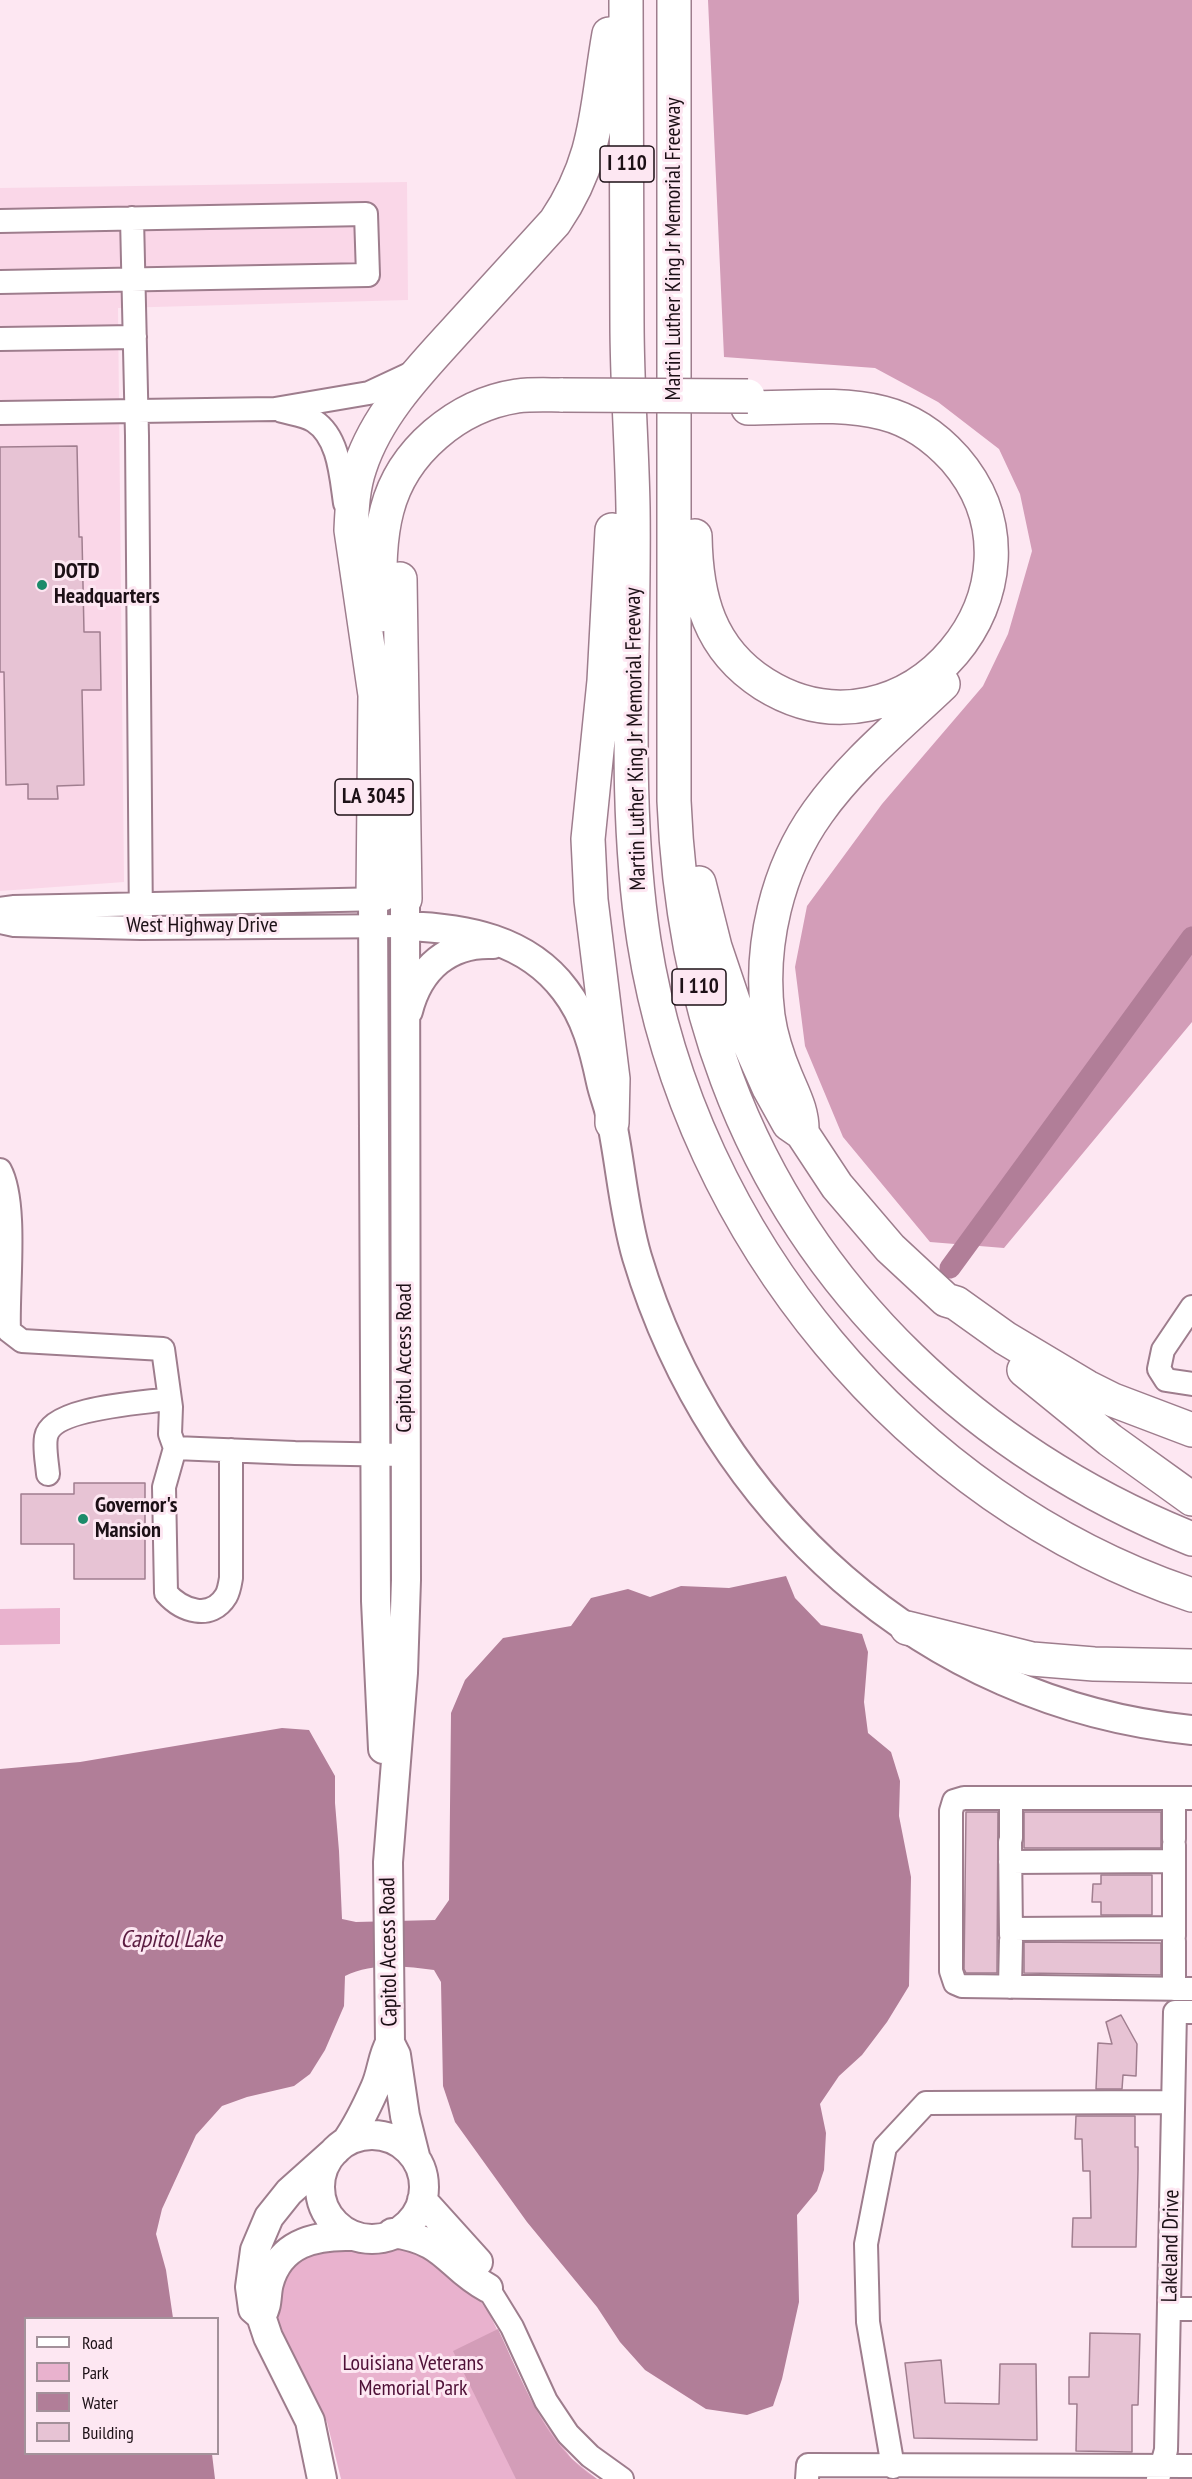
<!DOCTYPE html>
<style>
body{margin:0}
#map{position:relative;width:1192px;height:2479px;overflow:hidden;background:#fde7f2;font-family:"PT Sans Narrow",sans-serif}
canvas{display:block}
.legend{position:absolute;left:24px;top:2317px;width:195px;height:138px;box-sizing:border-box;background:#fde7f2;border:2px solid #a3919a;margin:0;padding:8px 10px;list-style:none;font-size:18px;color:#1c1016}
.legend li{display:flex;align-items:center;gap:12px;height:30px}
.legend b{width:30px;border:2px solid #a3919a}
</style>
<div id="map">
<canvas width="1192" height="2479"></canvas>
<ul class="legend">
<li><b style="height:8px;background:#fff"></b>Road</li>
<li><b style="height:16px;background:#e9b2ce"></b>Park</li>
<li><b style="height:16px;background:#b17e98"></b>Water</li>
<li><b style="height:16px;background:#e7c3d4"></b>Building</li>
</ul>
</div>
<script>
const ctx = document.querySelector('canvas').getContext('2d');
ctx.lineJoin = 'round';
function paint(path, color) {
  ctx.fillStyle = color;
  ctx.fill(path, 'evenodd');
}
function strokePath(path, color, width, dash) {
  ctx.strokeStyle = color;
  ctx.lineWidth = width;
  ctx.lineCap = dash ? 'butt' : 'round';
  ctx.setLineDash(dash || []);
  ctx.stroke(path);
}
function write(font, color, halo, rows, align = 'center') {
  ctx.font = font + ' "PT Sans Narrow",sans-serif';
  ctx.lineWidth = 6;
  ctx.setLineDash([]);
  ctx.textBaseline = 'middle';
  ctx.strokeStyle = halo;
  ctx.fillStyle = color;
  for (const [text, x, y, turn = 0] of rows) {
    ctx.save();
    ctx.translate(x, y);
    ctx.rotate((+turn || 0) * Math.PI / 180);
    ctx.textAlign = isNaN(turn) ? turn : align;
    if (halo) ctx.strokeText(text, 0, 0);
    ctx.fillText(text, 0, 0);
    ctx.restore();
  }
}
paint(new Path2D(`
 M407 182 408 300 118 308 124 882 0 891V188Z`), '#fad7e8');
paint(new Path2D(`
 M60 1608V1644L0 1645V1609Z
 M347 2244 364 2248 400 2245 415 2246 476 2295 489 2313 530 2398 546 2425 572 2459 597 2479H341L327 2422 275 2319 289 2261Z`), '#e9b2ce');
paint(new Path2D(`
 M708 0H1192V1022L1004 1248 930 1242 843 1137 805 1046 795 967 807 906 882 804 983 686 1008 634 1032 551 1020 494 999 449 938 402 875 368 724 357Z
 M498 2329C523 2382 545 2447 597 2479H516L453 2351Z`), '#d39db8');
paint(new Path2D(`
 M786 1576 795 1598 821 1625 862 1634 868 1652 864 1702 868 1733 891 1752 900 1781 899 1816 911 1877 909 1986 887 2022 862 2055 839 2076 820 2104 826 2133 824 2170 817 2191 797 2215 799 2302 782 2379 773 2406 747 2415 706 2409 645 2370 620 2342 597 2307 527 2222 455 2122 443 2086 441 1982 434 1970C405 1966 371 1963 345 1976L344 2006 325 2050 310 2074 294 2086 247 2097 222 2106 196 2135 162 2209 156 2234 166 2270 173 2318H26V2454H212L215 2479H0V1769L80 1762 282 1728 309 1730 335 1776V1803L339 1851 342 1919 356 1922 435 1920 449 1900 451 1713 465 1680 503 1638 571 1626 591 1598 628 1589 650 1597 681 1586 729 1588Z`), '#b17e98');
strokePath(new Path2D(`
 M950 1268 1192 937`), '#b17e98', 21);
const building = new Path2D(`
 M77 446 79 537H82L84 632H100L101 690H82L84 785 57 786 58 799H28V784L6 785 4 672H0V447Z
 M74 1483H145V1579H74V1544H21V1494H74Z
 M966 1812H998L997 1973H966L964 1969Z
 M1024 1812H1161V1848H1024Z
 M1101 1875H1152V1915H1101V1902H1092L1093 1884H1101Z
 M1024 1942 1161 1943V1975L1024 1973Z
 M1121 2015 1137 2044 1136 2076 1123 2075 1122 2089H1096L1098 2043 1112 2044 1106 2022Z
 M1076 2116H1135V2147H1138V2170L1136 2247H1072L1073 2218H1091L1090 2171H1083L1082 2139H1075Z
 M1090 2333 1140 2334 1138 2405H1132V2452L1076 2451 1077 2404H1069V2377H1089Z
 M941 2360 945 2403 999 2404 1000 2364H1036L1037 2440 914 2438 905 2363Z`);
paint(building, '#e7c3d4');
strokePath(building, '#a07e8f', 1.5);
const minor = new Path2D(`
 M132 218 137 436 141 928
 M0 221 366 214 368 275 0 282
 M0 339 135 337
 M282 411C293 414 305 415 314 421 339 437 341 476 345 503
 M0 413 275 409 369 393 414 372
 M0 909 13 907 385 899
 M0 922 14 925 141 928 405 926
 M0 1170C18 1203 7 1291 9 1331L22 1341 163 1349 171 1407 170 1434 175 1448 295 1453 405 1455
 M1192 1307 1163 1350 1159 1369 1166 1380 1192 1384
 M175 1448 164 1487 166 1593C182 1611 211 1621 226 1596 229 1591 230 1584 231 1578V1450
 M48 1474C47 1462 44 1448 46 1437 51 1407 144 1403 169 1399
 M1192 1798H964L954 1801 951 1811V1971L955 1983 962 1986 1192 1989
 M1011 1799V1838
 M1174 1839V1798
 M1010 1842 1011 1935
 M1010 1862 1174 1861
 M1011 1929 1174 1928
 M1174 1936V1845
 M1174 1941V1989
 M1010 1987 1011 1941
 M488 2288 512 2327 546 2401 568 2434 590 2456 622 2479
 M1170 2309H1192
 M893 2467 868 2322 866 2244 885 2147 926 2103 1173 2102
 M807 2479 808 2465 1192 2466
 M1158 2479 1166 2450 1175 2012H1192`);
const major = new Path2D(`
 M373 899 376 1601 383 1749
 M405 899 406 1580 403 1673 388 1862 390 2043 396 2055 405 2116 415 2156
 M405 926C465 928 527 939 565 990 586 1017 594 1049 601 1082 604 1096 610 1109 612 1123 621 1168 624 1213 637 1257 713 1510 925 1704 1192 1730
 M408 1011C419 968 449 942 493 944
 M320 2187a52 52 0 1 1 104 0a52 52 0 1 1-104 0Z
 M346 2142C358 2125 367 2106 375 2088 382 2073 382 2057 390 2043
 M422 2200 478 2262
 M392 2233C447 2240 447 2266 488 2288
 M262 2314C268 2306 266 2293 269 2283 280 2243 315 2235 351 2236
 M322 2479 310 2421 268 2337 261 2316 253 2309 250 2287 255 2250 269 2217 289 2192 336 2150`);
const highway = new Path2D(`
 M626 0C627 108 626 216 627 323 627 385 632 446 633 508 635 652 622 798 644 941 690 1236 908 1500 1192 1595
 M674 0V801C678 896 693 989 727 1079 807 1294 981 1454 1192 1539
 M612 530 604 681 588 839 591 900 613 1079 612 1123
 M695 536C696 597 709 649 764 684 906 773 1064 585 955 459 936 438 911 420 883 413 840 402 792 408 748 408
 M400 579 405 899
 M380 615C380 580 378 544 387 510 402 451 458 405 517 396 533 394 548 395 563 395
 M375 695 351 530C352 508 353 487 360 467 378 412 422 368 460 326 491 292 523 257 555 222 599 157 596 107 609 34
 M699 883 715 947 742 1027 769 1088 789 1124 802 1133 837 1186 890 1248 946 1300 956 1303 1005 1338 1087 1387 1113 1400 1192 1430
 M373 899 375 695 378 673
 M802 1133C803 1112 794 1096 786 1077 778 1058 771 1037 768 1016 759 946 777 869 818 812 852 764 900 725 943 684
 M1024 1370 1110 1440 1192 1499
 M907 1628 1032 1659 1094 1664 1192 1666`);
strokePath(minor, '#9e7d8d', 26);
strokePath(major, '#9e7d8d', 32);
strokePath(highway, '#9e7d8d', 36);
strokePath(minor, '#fff', 22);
strokePath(major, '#fff', 28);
strokePath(highway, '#fff', 33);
const highwayBridge = new Path2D(`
 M563 395 748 396`);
strokePath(highwayBridge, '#9e7d8d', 36, []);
strokePath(highwayBridge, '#fff', 33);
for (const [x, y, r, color] of [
 [42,585,6,"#1c8b6a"],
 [83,1519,6,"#1c8b6a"]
]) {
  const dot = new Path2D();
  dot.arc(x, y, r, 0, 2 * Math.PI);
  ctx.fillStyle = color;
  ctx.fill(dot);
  strokePath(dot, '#fde7f2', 2);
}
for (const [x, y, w] of [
 [627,164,54],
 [374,797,78],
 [699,987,54]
]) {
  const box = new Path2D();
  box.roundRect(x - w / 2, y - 18, w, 36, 4.5);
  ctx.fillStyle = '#fde7f2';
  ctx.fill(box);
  strokePath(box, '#1c1016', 1.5);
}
write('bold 21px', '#1c1016', null, [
 ["I 110",627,164],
 ["LA 3045",374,797],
 ["I 110",699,987]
]);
write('22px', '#1c1016', '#fde7f2', [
 ["Martin Luther King Jr Memorial Freeway",674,249,-90],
 ["Martin Luther King Jr Memorial Freeway",636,739,-91],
 ["West Highway Drive",202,926],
 ["Capitol Access Road",405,1358,-90],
 ["Capitol Access Road",389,1952,-91],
 ["Lakeland Drive",1171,2246,-89]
]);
write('bold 22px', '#1c1016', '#fde7f2', [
 ["DOTD",54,572],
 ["Headquarters",54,597],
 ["Governor's",95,1506],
 ["Mansion",95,1531]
], 'left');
write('22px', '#4f1037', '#fde7f2', [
 ["Louisiana Veterans",413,2364],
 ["Memorial Park",413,2389]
]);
write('italic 24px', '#5b1c41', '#fde7f2', [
 ["Capitol Lake",171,1940]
]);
</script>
